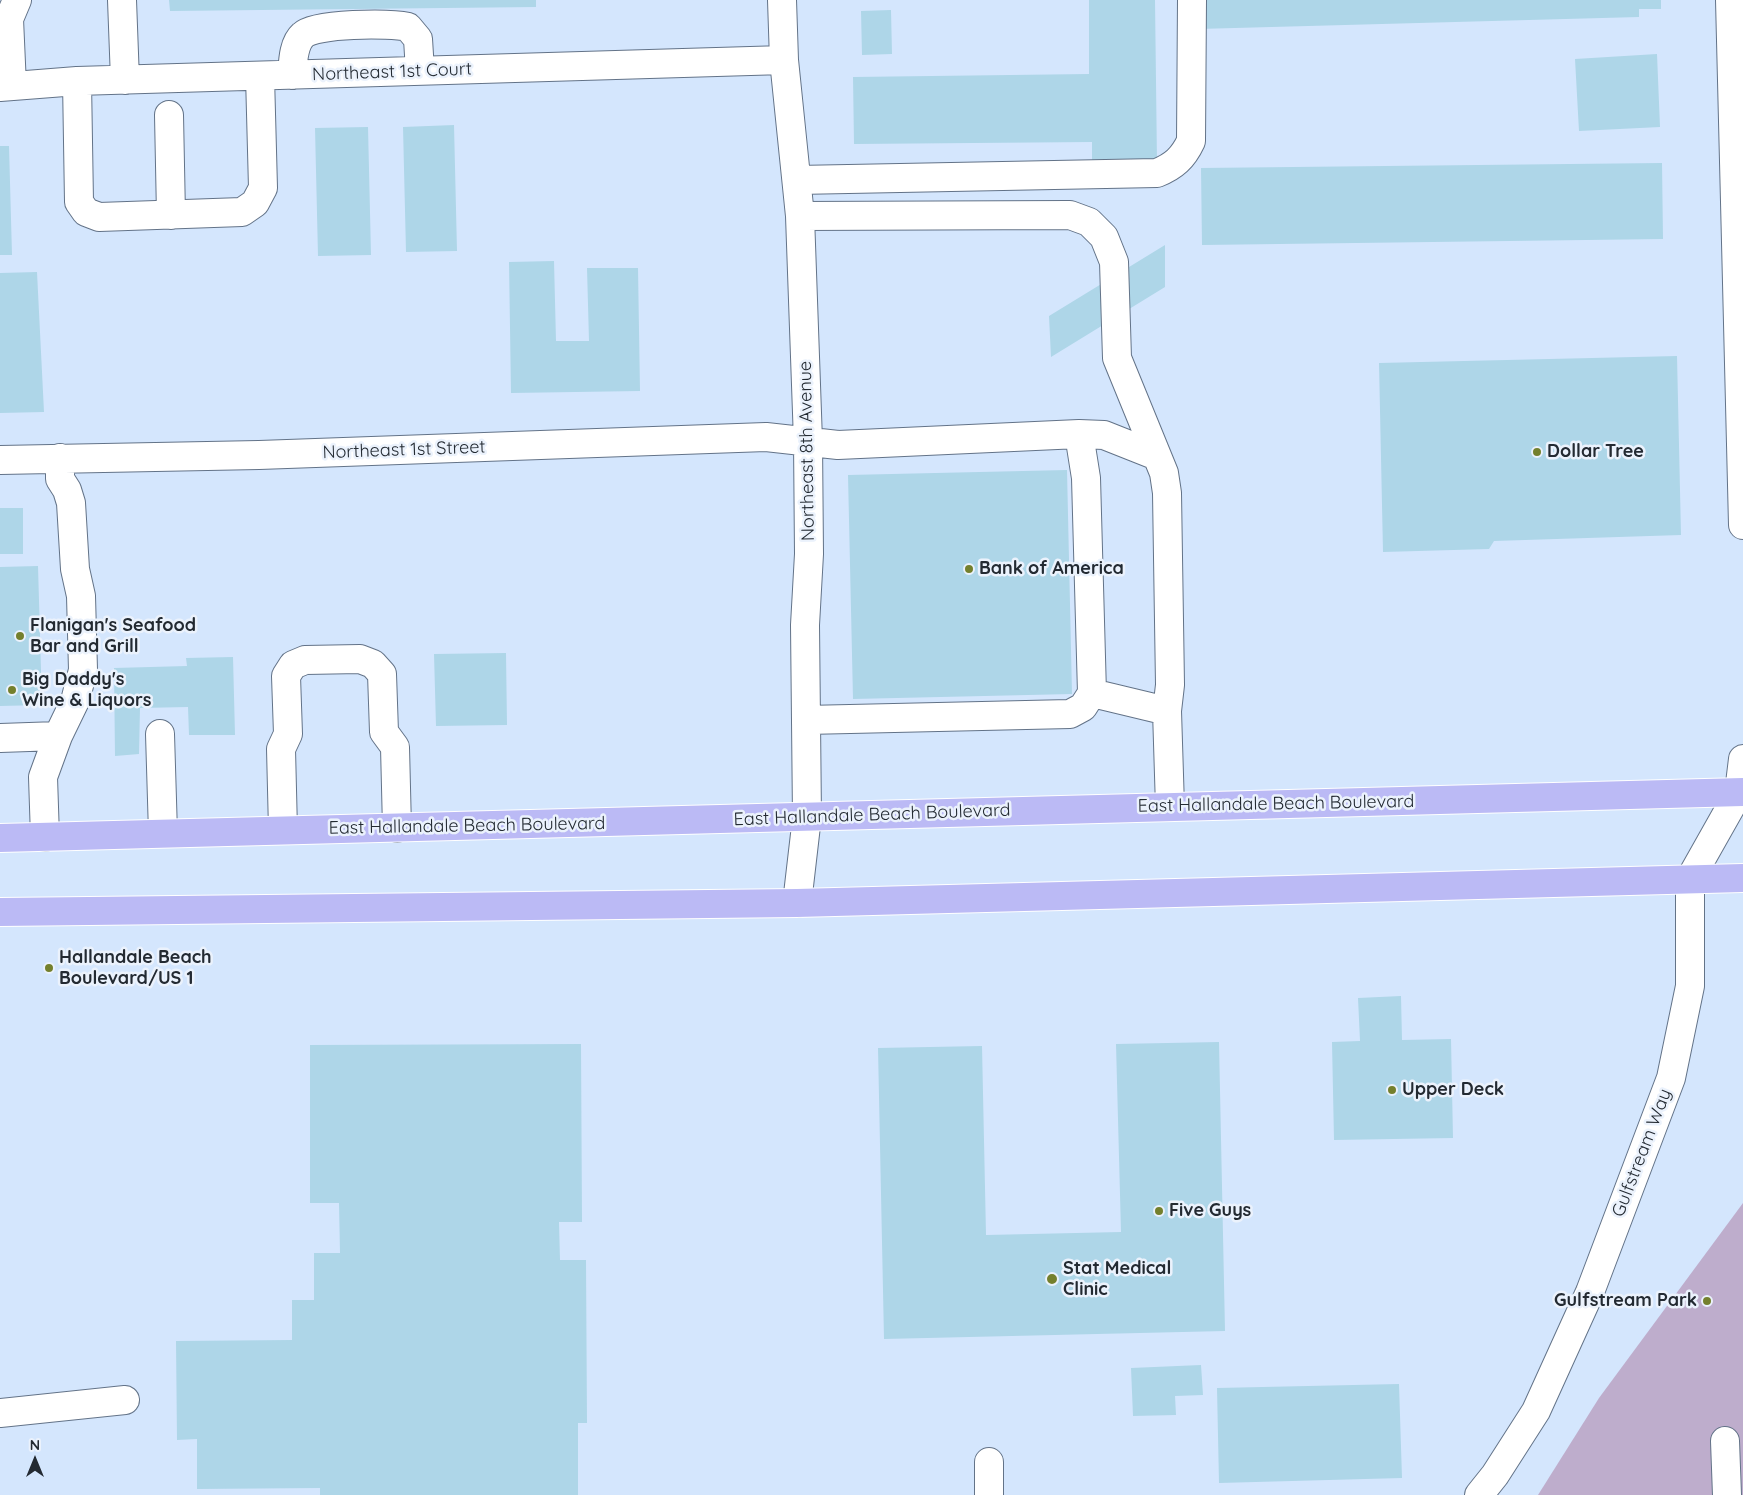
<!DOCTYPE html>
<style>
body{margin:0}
#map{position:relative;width:1743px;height:1495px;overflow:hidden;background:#d4e6fd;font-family:Quicksand,sans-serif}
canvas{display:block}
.north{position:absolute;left:10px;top:1435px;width:50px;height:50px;-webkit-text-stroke:4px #ebf2fc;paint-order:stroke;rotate:0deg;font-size:14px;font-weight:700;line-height:20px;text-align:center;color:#232a32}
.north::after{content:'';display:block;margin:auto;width:18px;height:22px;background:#232a32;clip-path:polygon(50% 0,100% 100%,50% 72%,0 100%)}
</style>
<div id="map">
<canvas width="1743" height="1495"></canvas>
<div class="north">N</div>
</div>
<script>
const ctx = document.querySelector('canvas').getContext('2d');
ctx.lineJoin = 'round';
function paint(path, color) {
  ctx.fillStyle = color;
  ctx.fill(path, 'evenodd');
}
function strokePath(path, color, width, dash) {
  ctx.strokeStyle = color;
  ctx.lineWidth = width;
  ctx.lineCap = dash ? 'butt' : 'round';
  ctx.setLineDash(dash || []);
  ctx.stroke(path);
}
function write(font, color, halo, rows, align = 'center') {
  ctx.font = font + ' Quicksand,sans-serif';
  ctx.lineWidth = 5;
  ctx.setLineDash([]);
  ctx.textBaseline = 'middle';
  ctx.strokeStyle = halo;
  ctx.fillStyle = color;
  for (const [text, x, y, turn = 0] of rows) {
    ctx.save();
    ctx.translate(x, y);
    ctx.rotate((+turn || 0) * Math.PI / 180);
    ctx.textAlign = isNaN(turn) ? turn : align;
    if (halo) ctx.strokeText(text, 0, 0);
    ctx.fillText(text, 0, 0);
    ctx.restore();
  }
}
paint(new Path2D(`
 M1743 1203V1495H1538L1599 1398Z`), '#beadcc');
paint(new Path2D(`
 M169 0H536V7L170 11Z
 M1089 0H1155L1157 163H1092V142L854 144 853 77 1089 74Z
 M1197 0H1661V9H1639V17L1198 29Z
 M891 10 892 54 862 55 861 11Z
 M1657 54 1660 127 1579 131 1575 59Z
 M454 125 457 251 406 252 403 127Z
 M368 127 371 255 318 256 315 128Z
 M0 146H9L12 255H0Z
 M1662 163 1663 239 1202 245 1201 168Z
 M1165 245V287L1051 357 1049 316Z
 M554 261 556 341H589L587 268H638L640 391 511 393 509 262Z
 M37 272 44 412 0 413V273Z
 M1677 356 1681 535 1494 541 1489 549 1383 552 1379 363Z
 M1067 470 1072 694 853 699 848 475Z
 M0 508H23V554H0Z
 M38 566 42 705 0 706V567Z
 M506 653 507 725 436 726 434 654Z
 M233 657 235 735H189L188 707 140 708 139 754 115 756 114 668 187 666 186 658Z
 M1401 996 1402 1040 1451 1039 1453 1138 1334 1140 1332 1042 1360 1041 1358 998Z
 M1219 1042 1225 1331 884 1339 878 1048 982 1046 986 1235 1121 1232 1116 1044Z
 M581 1044 582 1222H559L560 1260H586L587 1423H578V1495H320V1488L197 1489V1439L177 1440 176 1341 292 1340V1300H314V1253H340L339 1203H310V1045Z
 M1201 1365 1203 1395 1175 1396 1176 1415 1133 1416 1131 1368Z
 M1399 1384 1402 1478 1219 1483 1217 1388Z`), '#aed6e8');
const minor = new Path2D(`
 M122 0 125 80
 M782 0 784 60 800 216 808 441 809 554 805 625 807 817 797 903
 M1730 0 1743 525
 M292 75C293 62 293 44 303 35 315 23 390 23 408 27L418 39 420 71
 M77 81 79 202 86 212 99 217 242 212 255 203 263 188 260 76
 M12 86 9 19 17 0
 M0 87 77 81 784 60
 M169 115 171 215
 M797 180 1157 173C1174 166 1183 158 1191 141L1192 0
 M800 216 1070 215 1089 222 1104 237 1114 262 1117 358 1164 473 1167 493 1170 685 1167 711 1170 807
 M1079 434 1104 435 1157 456
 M0 460 259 455 766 437 838 445 1079 434 1086 478 1092 693 1083 707 1070 714 806 720
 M1092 693 1167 711
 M160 734 163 833
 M0 738 58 736
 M283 830 281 749 288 734 286 676 293 665 305 660 360 659 373 664 382 674 384 732 395 747 397 828
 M45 837 43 777 58 736 75 701 83 670 81 596 75 569 71 503 67 490 60 479V458
 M0 1413 125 1400
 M1725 1441 1727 1495
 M989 1495V1462
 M1479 1495 1495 1475 1536 1411 1590 1292 1671 1078 1690 986V879L1739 792 1743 759`);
const major = new Path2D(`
 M0 838 1743 792
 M0 912 797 903 1743 878`);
strokePath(minor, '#637388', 30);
strokePath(major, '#fff', 30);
strokePath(minor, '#fff', 28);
strokePath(major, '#bbbaf5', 28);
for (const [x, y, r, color] of [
 [1537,452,5,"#74802d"],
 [969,569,5,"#74802d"],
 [20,636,5,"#74802d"],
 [12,690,5,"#74802d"],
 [49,968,5,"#74802d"],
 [1392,1090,5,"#74802d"],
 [1159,1211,5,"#74802d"],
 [1052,1279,6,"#74802d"],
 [1707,1301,5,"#74802d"]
]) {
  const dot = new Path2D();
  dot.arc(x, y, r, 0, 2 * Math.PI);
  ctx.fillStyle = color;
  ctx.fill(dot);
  strokePath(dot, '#ebf2fc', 2);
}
write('18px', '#232a32', '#ebf2fc', [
 ["Northeast 1st Court",392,72,-2],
 ["Northeast 1st Street",404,450,-2],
 ["Northeast 8th Avenue",807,451,-91],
 ["East Hallandale Beach Boulevard",1276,804,-1],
 ["East Hallandale Beach Boulevard",872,815,-2],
 ["East Hallandale Beach Boulevard",467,826,-1],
 ["Gulfstream Way",1642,1153,-69]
]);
write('bold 18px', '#232a32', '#ebf2fc', [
 ["Dollar Tree",1547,452],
 ["Bank of America",979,569],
 ["Flanigan's Seafood",30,626],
 ["Bar and Grill",30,647],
 ["Big Daddy's",22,680],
 ["Wine & Liquors",22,701],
 ["Hallandale Beach",59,958],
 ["Boulevard/US 1",59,979],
 ["Upper Deck",1402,1090],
 ["Five Guys",1169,1211],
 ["Stat Medical",1063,1269],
 ["Clinic",1063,1290],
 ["Gulfstream Park",1697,1301,"right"]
], 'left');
</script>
